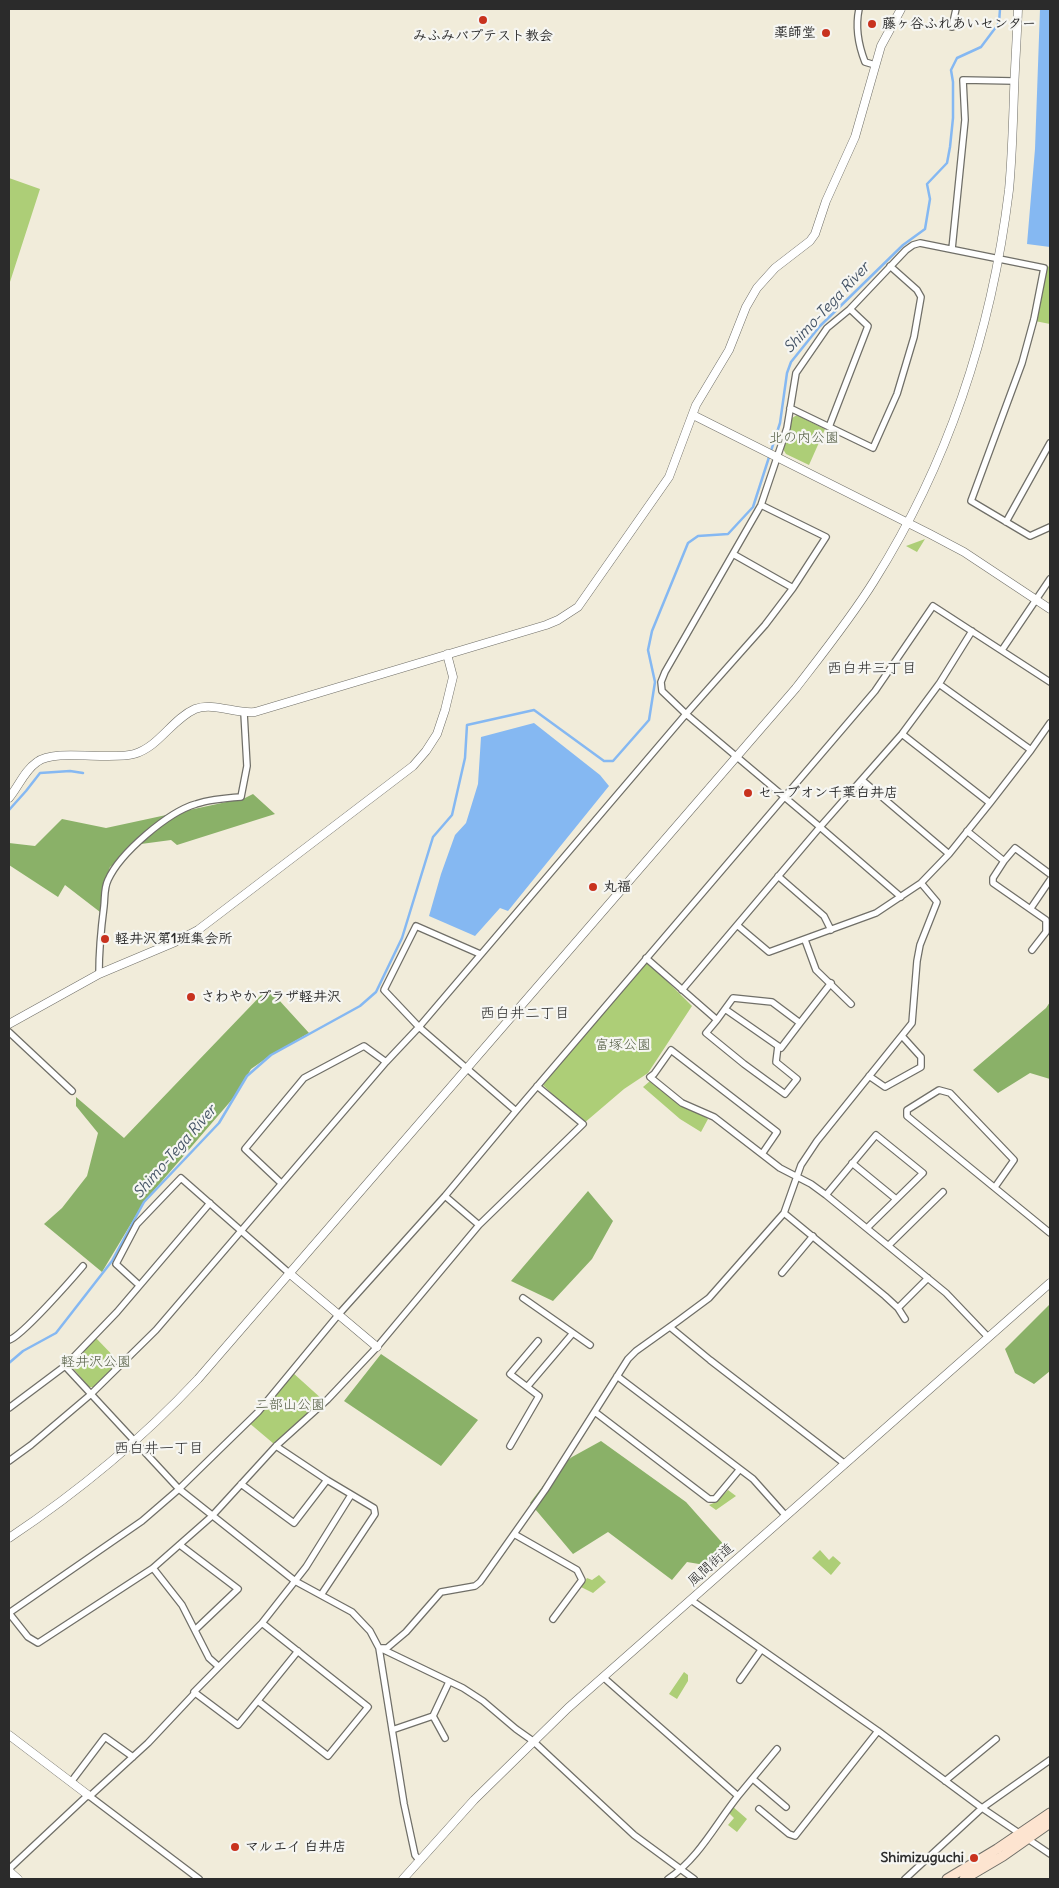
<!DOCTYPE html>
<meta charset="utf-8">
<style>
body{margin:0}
#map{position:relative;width:1059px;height:1888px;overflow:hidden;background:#f1ecda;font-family:Delius,sans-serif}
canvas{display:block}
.frame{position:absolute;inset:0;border:10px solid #2b2b2b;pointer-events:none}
</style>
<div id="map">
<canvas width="1059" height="1888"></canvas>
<div class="frame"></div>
</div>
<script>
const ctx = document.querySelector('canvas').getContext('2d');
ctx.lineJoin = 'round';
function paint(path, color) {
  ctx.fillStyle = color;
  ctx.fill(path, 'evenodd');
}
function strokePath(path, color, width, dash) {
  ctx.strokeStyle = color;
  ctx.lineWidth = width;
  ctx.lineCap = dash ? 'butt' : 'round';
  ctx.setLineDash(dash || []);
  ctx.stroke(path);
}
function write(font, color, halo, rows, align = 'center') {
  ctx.font = font + ' Delius,"Klee One",sans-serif';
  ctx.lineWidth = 4.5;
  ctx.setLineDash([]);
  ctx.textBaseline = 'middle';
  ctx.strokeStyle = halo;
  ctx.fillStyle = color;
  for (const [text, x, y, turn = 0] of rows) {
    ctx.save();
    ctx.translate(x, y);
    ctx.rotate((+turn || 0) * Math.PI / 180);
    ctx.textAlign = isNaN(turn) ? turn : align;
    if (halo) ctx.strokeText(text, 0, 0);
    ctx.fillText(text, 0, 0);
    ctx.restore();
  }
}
paint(new Path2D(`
 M9 178 40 189 9 285Z
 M1047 266 1050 267V324L1035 321Z
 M797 415 825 429 809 465 786 454 783 449 792 418Z
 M925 539 917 552 906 546Z
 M646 960 692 1006 648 1073 624 1089 583 1124 543 1085Z
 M650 1081 683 1107 699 1113 708 1119 701 1132 680 1119 643 1087Z
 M96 1338 120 1363 95 1387H89L72 1367V1362Z
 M292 1372 323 1400 304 1420 274 1444 248 1422Z
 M728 1490 736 1496 716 1510 709 1505 716 1502Z
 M820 1550 829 1560 833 1556 841 1563 831 1575 812 1558Z
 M599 1575 606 1582 593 1593 581 1587 587 1578 592 1580Z
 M684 1672 688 1675V1681L677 1699 669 1694Z
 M732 1806 747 1819 737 1832 728 1825 734 1818 728 1812Z`), '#adce77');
paint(new Path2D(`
 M253 794 275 814 177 845 171 840 141 844 110 867 102 892 100 912 65 885 58 897 9 865V843L35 846 62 819 106 828 245 798Z
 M268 988 309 1033 271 1055 251 1069 235 1096 144 1202 102 1272 44 1224 62 1208 87 1176 98 1133 76 1106V1097L124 1138Z
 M1050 1002V1079L1030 1073 998 1093 973 1070 1046 1008Z
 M588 1191 613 1221 592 1259 553 1301 511 1281Z
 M1050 1304V1371L1034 1384 1015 1373 1005 1349Z
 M381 1354 478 1420 441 1466 344 1401Z
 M601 1441 686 1502 726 1547 711 1566 687 1562 672 1580 608 1532 573 1554 530 1503 555 1470 572 1457Z`), '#8ab168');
paint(new Path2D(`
 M1040 9H1050V247L1027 244 1035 149Z
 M534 723 600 775 609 786 508 911 500 908 475 936 429 916 441 874 455 835 466 823 478 784 481 737Z`), '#85b8f2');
strokePath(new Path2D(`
 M9 810 26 791 40 773 70 771 83 773
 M9 1363 23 1351 56 1333 112 1261 144 1202 219 1123 247 1076 271 1055 360 1006 376 992 402 938 433 837 452 815 465 758 467 725 534 710 604 761H613L649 720 655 682 648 650 652 631 688 543 698 536 728 534 753 507 780 423 787 373 791 362 820 326 860 287 903 245 925 229 930 199 927 184 947 163 950 147 953 118V82L951 70 957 58 981 47 999 23 1000 9`), '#85b8f2', 2.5);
const minor = new Path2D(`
 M859 9C855 28 858 44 865 62L875 65
 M952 27 956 9
 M952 249 965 120 963 80 1014 81
 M790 408 873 448 897 394 914 337 921 297 917 290 890 266
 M829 427 868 326 850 309
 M1006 522 1050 443
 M733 554 793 588
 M1002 650 1050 579
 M939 684 1031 750
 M902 734 990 803
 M862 780 949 854
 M967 831 1004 861 993 878V883L1046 920V932L1032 950
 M1004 861 1015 848 1050 874
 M778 876 824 916 831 930
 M901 897 820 827 686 714 662 691 661 682 665 672 761 505 787 428 796 373 827 328 850 309 906 250 913 245 920 243 1044 268 1034 319 1022 363 971 501 1030 536 1050 527
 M1031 908 1050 880
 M737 925 769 952 876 913 921 883 949 854 990 803 1031 750 1050 723
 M805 940 816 970 851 1004
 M480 954 416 926 384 990 419 1027 516 1111
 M646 958 717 1020 706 1033 744 1064 785 1094 797 1079 776 1062 778 1046
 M99 974C99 951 101 929 104 906 105 897 104 888 108 880 120 853 168 812 196 804 211 799 226 798 241 797L247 766 244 713
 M682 990 820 827 902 734 939 684 972 631
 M717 1020 733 998 772 1002 800 1023 781 1048 725 1009
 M800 1023 831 983
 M9 1032 72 1091
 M869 1076 885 1087 921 1067V1057L902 1036
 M762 1154 777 1132 671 1050 654 1074 650 1077 682 1103 714 1117 780 1168 811 1184 826 1195 946 1293 988 1337
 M852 1163 896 1199
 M281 1183 245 1149 304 1078 364 1046 386 1062
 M995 1187 1014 1160 950 1093 939 1090 907 1110V1116L1050 1233
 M826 1195 876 1135 923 1173 867 1228
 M445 1196 479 1225
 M784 1213 885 1296 898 1308 905 1319
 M889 1245 943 1192
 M782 1273 813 1236
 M139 1285 116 1264 137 1224 181 1178 289 1273
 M523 1298 573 1333 527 1387
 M898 1308 928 1278
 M670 1327 710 1360 845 1464
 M573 1333 590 1345
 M9 1340C21 1337 72 1279 83 1266
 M65 1366 179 1489 295 1581 352 1612 370 1631 379 1648 404 1804 415 1855 419 1860
 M617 1376 753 1479 786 1516
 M9 1408 65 1366 117 1312 210 1203
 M595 1412 709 1499H715L740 1469
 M276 1446 327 1480 374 1508 375 1514 321 1595
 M510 1446 539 1396 510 1374 538 1341
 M9 1461 31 1445 90 1395 156 1330 386 1062 419 1027 686 714 765 625 793 588 826 537 761 505
 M241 1484 294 1523 327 1480
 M514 1534 577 1570 582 1580 553 1619
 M180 1545 238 1589 196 1629
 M153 1568 182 1605 209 1658 218 1666
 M691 1600 878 1731 982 1808 1050 1854
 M9 1613 142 1521 179 1489 258 1412 339 1314 445 1196 516 1111 875 691 933 606 1050 682
 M9 1613 28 1637 38 1643 153 1568 212 1516 276 1446 327 1400 377 1347 479 1225 583 1124 537 1086
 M379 1648H387L406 1632 441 1592 475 1586 480 1582 545 1490 628 1359 636 1351 678 1321 709 1298 784 1213 801 1165 817 1141 912 1023 917 961 920 945 937 902 921 883
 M384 1650 463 1688 483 1701 516 1729 533 1741 634 1835 694 1879
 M298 1651 238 1725 194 1692 262 1623 306 1567 351 1495
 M603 1677 738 1796C715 1825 699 1858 668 1879
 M740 1680 761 1650
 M258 1701 328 1756 368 1707 262 1623
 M392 1730 433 1716
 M445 1738 433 1716 449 1682
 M753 1779 786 1807
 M945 1781 996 1739
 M71 1782 105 1737 133 1757
 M90 1796 148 1743 195 1693
 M738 1796 777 1749
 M759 1809 789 1834 795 1836 878 1731
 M9 1869 88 1795 199 1879
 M905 1879 982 1808 1050 1760`);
const tertiary = new Path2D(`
 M693 415 930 534 964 552 1050 609
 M9 798C19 786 24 771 37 762 55 748 109 761 134 754 159 747 172 719 195 709 213 702 236 714 255 712L546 625 558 620 578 607 669 477 696 405 729 350 746 307 757 288 775 268 810 241 815 234 826 201 855 137 881 46 901 9
 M9 1024 99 974 175 942 198 930 413 766 426 751 437 734 445 710 453 677 447 654
 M289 1273 377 1347
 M9 1538C78 1492 141 1440 198 1379L796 688C823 653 851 618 874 581 949 462 992 329 1009 190 1012 158 1013 125 1014 92 1015 64 1017 36 1018 9
 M9 1735 88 1795
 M9 1871 18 1879
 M403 1879 474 1800 568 1708 1050 1283`);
const secondary = new Path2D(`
 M947 1879 997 1849 1050 1813
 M964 1879 1003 1856 1050 1823`);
strokePath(minor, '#706f68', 8);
strokePath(tertiary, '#706f68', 9);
strokePath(secondary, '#706f68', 11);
strokePath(minor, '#fff', 5.5);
strokePath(tertiary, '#fff', 8);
strokePath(secondary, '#fde4d0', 9);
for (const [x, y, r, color] of [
 [483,20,5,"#c8321e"],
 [872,24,5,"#c8321e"],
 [826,33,5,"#c8321e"],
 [748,793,5,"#c8321e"],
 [593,887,5,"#c8321e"],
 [105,939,5,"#c8321e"],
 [191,997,5,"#c8321e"],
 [235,1847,5,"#c8321e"],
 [974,1858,5,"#c8321e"]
]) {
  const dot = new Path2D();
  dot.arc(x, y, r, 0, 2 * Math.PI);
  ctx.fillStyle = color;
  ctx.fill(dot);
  strokePath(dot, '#f6f6f2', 2);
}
write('bold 14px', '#2b2b2b', '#f6f6f2', [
 ["藤ヶ谷ふれあいセンター",882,24],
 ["薬師堂",816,33,"right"],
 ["みふみバプテスト教会",483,36,"center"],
 ["セーブオン千葉白井店",758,793],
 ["丸福",603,887],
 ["軽井沢第1班集会所",115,939],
 ["さわやかプラザ軽井沢",201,997],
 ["マルエイ 白井店",245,1847],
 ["Shimizuguchi",964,1858,"right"]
], 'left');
write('14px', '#525c42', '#f6f6f2', [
 ["北の内公園",804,438],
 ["富塚公園",623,1045],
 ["軽井沢公園",96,1362],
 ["二部山公園",290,1405]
]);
write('14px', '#2b2b2b', '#f6f6f2', [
 ["風間街道",711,1565,-42]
]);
write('italic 15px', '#465567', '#f6f6f2', [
 ["Shimo-Tega River",827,308,-47],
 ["Shimo-Tega River",175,1152,-49]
]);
write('15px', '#2b2b2b', '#f6f6f2', [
 ["西白井三丁目",872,669],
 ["西白井二丁目",525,1014],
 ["西白井一丁目",159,1449]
]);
</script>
